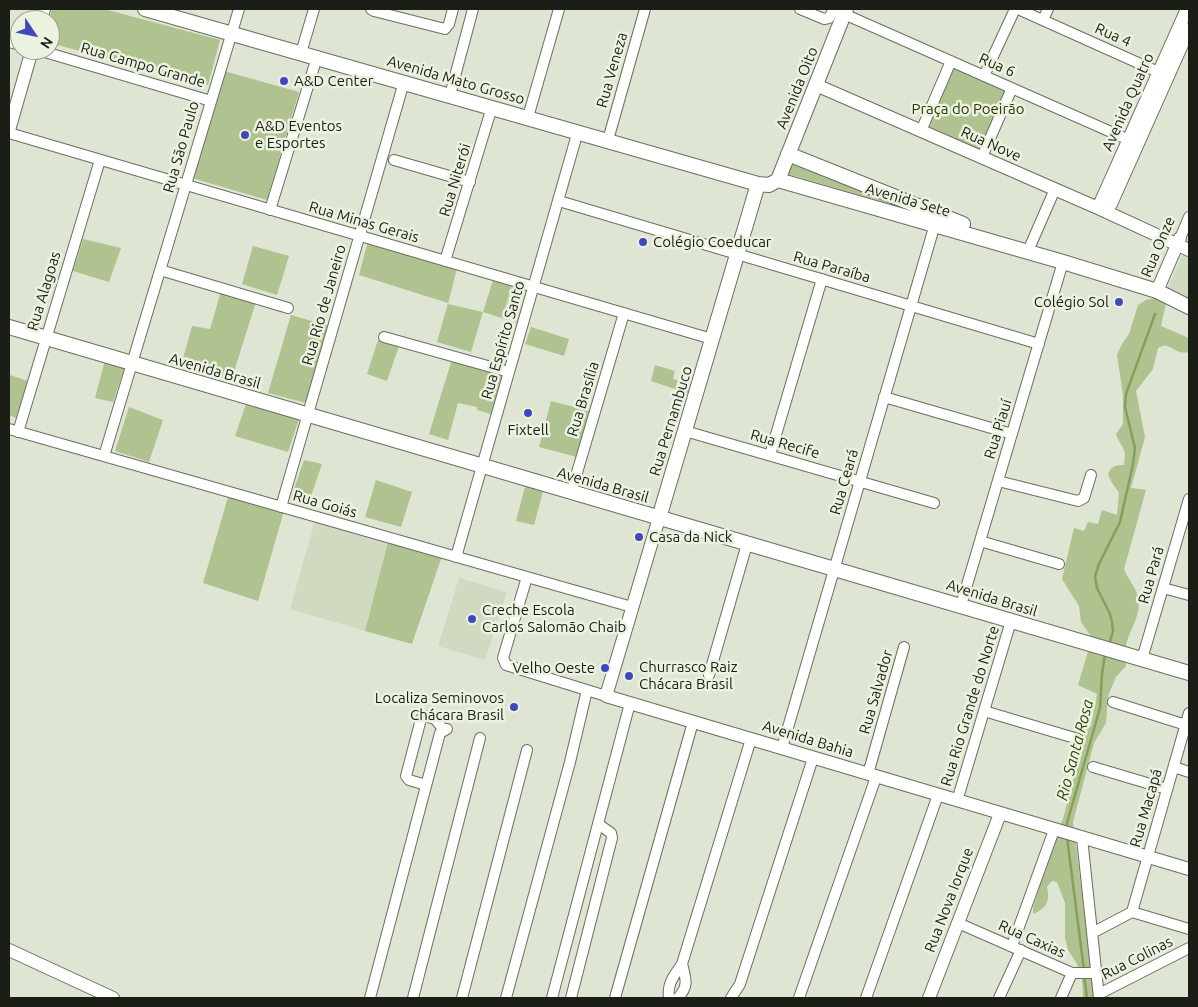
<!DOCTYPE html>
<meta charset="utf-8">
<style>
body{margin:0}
#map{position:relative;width:1198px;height:1007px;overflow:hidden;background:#dee5d3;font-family:Ubuntu,sans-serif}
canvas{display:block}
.frame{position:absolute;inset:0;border:10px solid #1b1e17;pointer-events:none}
.north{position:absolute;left:10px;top:10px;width:50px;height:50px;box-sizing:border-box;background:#ebf3e0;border:1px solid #989e90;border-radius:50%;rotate:124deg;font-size:14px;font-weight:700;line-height:20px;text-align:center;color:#1b1e17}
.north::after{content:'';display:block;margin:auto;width:18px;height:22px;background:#4148bd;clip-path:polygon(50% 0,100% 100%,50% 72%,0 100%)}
</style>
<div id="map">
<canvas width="1198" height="1007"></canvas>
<div class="frame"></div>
<div class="north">N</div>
</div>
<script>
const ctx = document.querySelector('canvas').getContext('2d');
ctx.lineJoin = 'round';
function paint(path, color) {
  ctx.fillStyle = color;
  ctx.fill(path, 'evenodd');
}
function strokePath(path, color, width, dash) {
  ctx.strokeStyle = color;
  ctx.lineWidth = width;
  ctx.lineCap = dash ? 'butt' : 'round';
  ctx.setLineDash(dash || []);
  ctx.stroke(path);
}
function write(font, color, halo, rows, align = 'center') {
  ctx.font = font + ' Ubuntu,sans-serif';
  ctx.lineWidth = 5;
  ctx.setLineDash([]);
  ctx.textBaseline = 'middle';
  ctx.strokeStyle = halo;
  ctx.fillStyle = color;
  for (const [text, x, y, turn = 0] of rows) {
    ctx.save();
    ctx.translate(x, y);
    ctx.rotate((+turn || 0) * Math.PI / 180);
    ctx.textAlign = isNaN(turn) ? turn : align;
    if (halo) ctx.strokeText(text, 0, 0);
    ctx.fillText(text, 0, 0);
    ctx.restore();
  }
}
paint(new Path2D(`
 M1183 254 1189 256V302L1166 291Z
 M512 284 530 289 519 324 501 319Z
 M316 517 389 538 365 631 290 609Z
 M459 578 507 592 485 660 438 646Z`), '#d0dac1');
paint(new Path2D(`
 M52 9H104L220 40 208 85 50 43 49 20Z
 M952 65 1008 92 983 151 928 126Z
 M224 71 299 92 267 200 192 178Z
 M793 160 952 222 788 174Z
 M83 239 121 248 109 282 73 271Z
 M368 241 457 268 448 304 483 312 494 277 512 284 502 318 483 312 471 352 437 342 448 303 359 275Z
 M253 246 289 256 277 295 242 284Z
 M221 291 256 302 231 381 181 366 192 326 210 329Z
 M1154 298 1167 299 1161 326 1189 338V353C1186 352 1183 353 1180 352 1171 350 1169 342 1158 348L1153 369 1136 391 1145 437 1131 488 1146 490 1124 569C1127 578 1136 587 1138 597 1142 615 1129 630 1126 646 1126 653 1126 660 1126 666L1116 677 1108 696 1106 723 1094 743 1073 822 1095 998H1083L1082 979 1077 964 1068 950 1065 938V903L1057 882 1052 881 1047 887C1050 902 1047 908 1033 914V908L1055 836 1063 819 1086 728 1091 726 1097 694 1078 685 1092 638 1081 622 1079 606 1062 579 1074 528 1084 531 1088 522 1098 524 1102 510 1117 515 1119 493 1111 481 1108 474C1111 466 1116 465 1124 465 1127 446 1122 450 1116 434L1123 424V395L1117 355 1122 344 1129 334 1138 305 1146 300Z
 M291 315 329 326 306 403 268 393Z
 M531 327 569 339 564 356 525 344Z
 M378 340 399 346 387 381 367 374Z
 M452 359 508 376 494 415 477 410V407L458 403 448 440 429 434Z
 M105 360 125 366 113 402 95 398Z
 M655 365 675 371 673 379 692 385 690 394 651 381Z
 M10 375 28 381 16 418 9 415V380Z
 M247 401 301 413 288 452 235 436Z
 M551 401 589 411 577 457 539 447Z
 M129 407 163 420 149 462 115 451Z
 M304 460 322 464 309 502 291 498Z
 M376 480 412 492 401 527 365 517Z
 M526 483 544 488 534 525 516 521Z
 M228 497 284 511 258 601 203 583Z
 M389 538 442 556 412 644 365 631Z`), '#afc290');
strokePath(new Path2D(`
 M1109 645 1113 631 1112 622 1110 614 1097 588 1095 576 1099 564 1120 522 1133 464 1135 448 1125 407 1126 394 1155 314
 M1067 829V823L1100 708 1102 674 1105 654
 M1067 837 1084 970
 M1084 975 1087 998`), '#879e5c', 2.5);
const minor = new Path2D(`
 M371 9 374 11 445 29 449 24 453 9
 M800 9 824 19 829 18 834 9
 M1018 9 1165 75
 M844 14 1136 143
 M1043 20 1048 9
 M9 42 20 45
 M38 50 211 101
 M301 53 314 9
 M984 76 1015 9
 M450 95 473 9
 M528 117 559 9
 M921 131 951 61
 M9 133 712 339
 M608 140 645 9
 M982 157 1012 88
 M394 160 470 182
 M559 201 1039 344
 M270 210 317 57
 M1181 236 1189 217
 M1028 251 1055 189
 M445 261 492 107
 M160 270 288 308
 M384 337 509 372
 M884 397 1012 434
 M9 429 632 607
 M685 431 934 503
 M18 432 100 160
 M770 455 822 279
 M104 456 239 9
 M998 481 1078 501 1084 498 1091 475
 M571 493 624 313
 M281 507 404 82
 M980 541 1059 564
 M456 557 578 131
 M527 577 503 658 506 665 606 696
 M1163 588 1189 595
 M961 605 1063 262
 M1142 659 1189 499
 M709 675 747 544
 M1113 702 1186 725
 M984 711 1078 739
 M782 748 935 224
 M1093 767 1167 789
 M1174 767 1189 772
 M868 774 904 647
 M426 785 409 780 406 776 421 719 425 716 435 719 443 729
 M957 801 1011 621
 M1082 838 1099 998
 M1132 912 1189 713
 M1132 912 1189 929
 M958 923 1072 973H1096
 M1092 933 1132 912
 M1012 946 1054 830
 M1099 994 1189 948
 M370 998 440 733 447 729
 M413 998 480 738
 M462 998 527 750
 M506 998 570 762 587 690
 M552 998 630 703
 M571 998 612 838 611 833 598 824
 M615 998 693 722
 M669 998C667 983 674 976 682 964L751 739
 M678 998C689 986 686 979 682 964
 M731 998 740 984 813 758
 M799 998 876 777
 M866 998 938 795
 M999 998 1021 950
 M1061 998 1072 973`);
const tertiary = new Path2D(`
 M41 20 44 9
 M816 85 1098 208 1189 250
 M9 130 32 50
 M1111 204 1189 29
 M1098 208 1187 9
 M1157 291 1180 238
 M659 518 606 696 1189 869
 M9 950 113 998
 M929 998 1000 814`);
const secondary = new Path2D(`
 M145 9 758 184 769 185 778 180
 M788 154 963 224
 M778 180 1063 262 1157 291 1189 307
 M778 180 846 9
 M9 327 1189 673
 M659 518 758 184`);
strokePath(minor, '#696f5f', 12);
strokePath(tertiary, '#696f5f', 14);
strokePath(secondary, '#696f5f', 16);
strokePath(minor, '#fff', 10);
strokePath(tertiary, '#fff', 12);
strokePath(secondary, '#fff', 14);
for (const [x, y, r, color] of [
 [284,81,5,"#4148bd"],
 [245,135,5,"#4148bd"],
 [643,242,5,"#4148bd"],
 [1119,302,5,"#4148bd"],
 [528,413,5,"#4148bd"],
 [639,537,5,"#4148bd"],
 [472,619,5,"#4148bd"],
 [605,668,5,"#4148bd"],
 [629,676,5,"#4148bd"],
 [514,707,5,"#4148bd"]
]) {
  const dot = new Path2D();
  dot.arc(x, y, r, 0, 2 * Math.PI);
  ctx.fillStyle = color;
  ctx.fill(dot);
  strokePath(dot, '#ebf3e0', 2);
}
write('15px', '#1b1e17', '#ebf3e0', [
 ["Rua 4",1113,35,24],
 ["Rua Campo Grande",143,65,16],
 ["Rua 6",997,65,24],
 ["Rua Veneza",612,70,-74],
 ["Avenida Mato Grosso",456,80,16],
 ["Avenida Oito",797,88,-68],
 ["Avenida Quatro",1128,102,-66],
 ["Rua Nove",991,144,24],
 ["Rua São Paulo",181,147,-74],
 ["Rua Niterói",455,180,-73],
 ["Avenida Sete",908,200,16],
 ["Rua Minas Gerais",364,222,16],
 ["Rua Onze",1158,247,-67],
 ["Rua Paraíba",832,267,16],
 ["Rua Alagoas",44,291,-73],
 ["Rua Rio de Janeiro",324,305,-74],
 ["Rua Espírito Santo",503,340,-74],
 ["Avenida Brasil",215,371,16],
 ["Rua Brasília",583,399,-73],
 ["Rua Pernambuco",671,421,-73],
 ["Rua Piauí",998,429,-73],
 ["Rua Recife",785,444,16],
 ["Rua Ceará",844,482,-74],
 ["Avenida Brasil",603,485,16],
 ["Rua Goiás",325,504,16],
 ["Rua Pará",1151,575,-74],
 ["Avenida Brasil",992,598,17],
 ["Rua Salvador",876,692,-74],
 ["Rua Rio Grande do Norte",970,706,-73],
 ["Avenida Bahia",808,739,17],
 ["Rua Macapá",1146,808,-74],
 ["Rua Nova Iorque",949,900,-69],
 ["Rua Caxias",1032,939,24],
 ["Rua Colinas",1137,958,-27]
]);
write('15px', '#1b1e17', '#ebf3e0', [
 ["A&D Center",294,81],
 ["A&D Eventos",255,126],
 ["e Esportes",255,143],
 ["Colégio Coeducar",653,242],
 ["Colégio Sol",1109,302,"right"],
 ["Fixtell",528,430,"center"],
 ["Casa da Nick",649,537],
 ["Creche Escola",482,610],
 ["Carlos Salomão Chaib",482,627],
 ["Churrasco Raiz",639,667],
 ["Chácara Brasil",639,684],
 ["Velho Oeste",595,668,"right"],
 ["Localiza Seminovos",504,698,"right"],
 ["Chácara Brasil",504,715,"right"]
], 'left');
write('15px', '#2c3b08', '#ebf3e0', [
 ["Praça do Poeirão",968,109]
]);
write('italic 16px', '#31400e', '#ebf3e0', [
 ["Rio Santa Rosa",1075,750,-75]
]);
</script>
